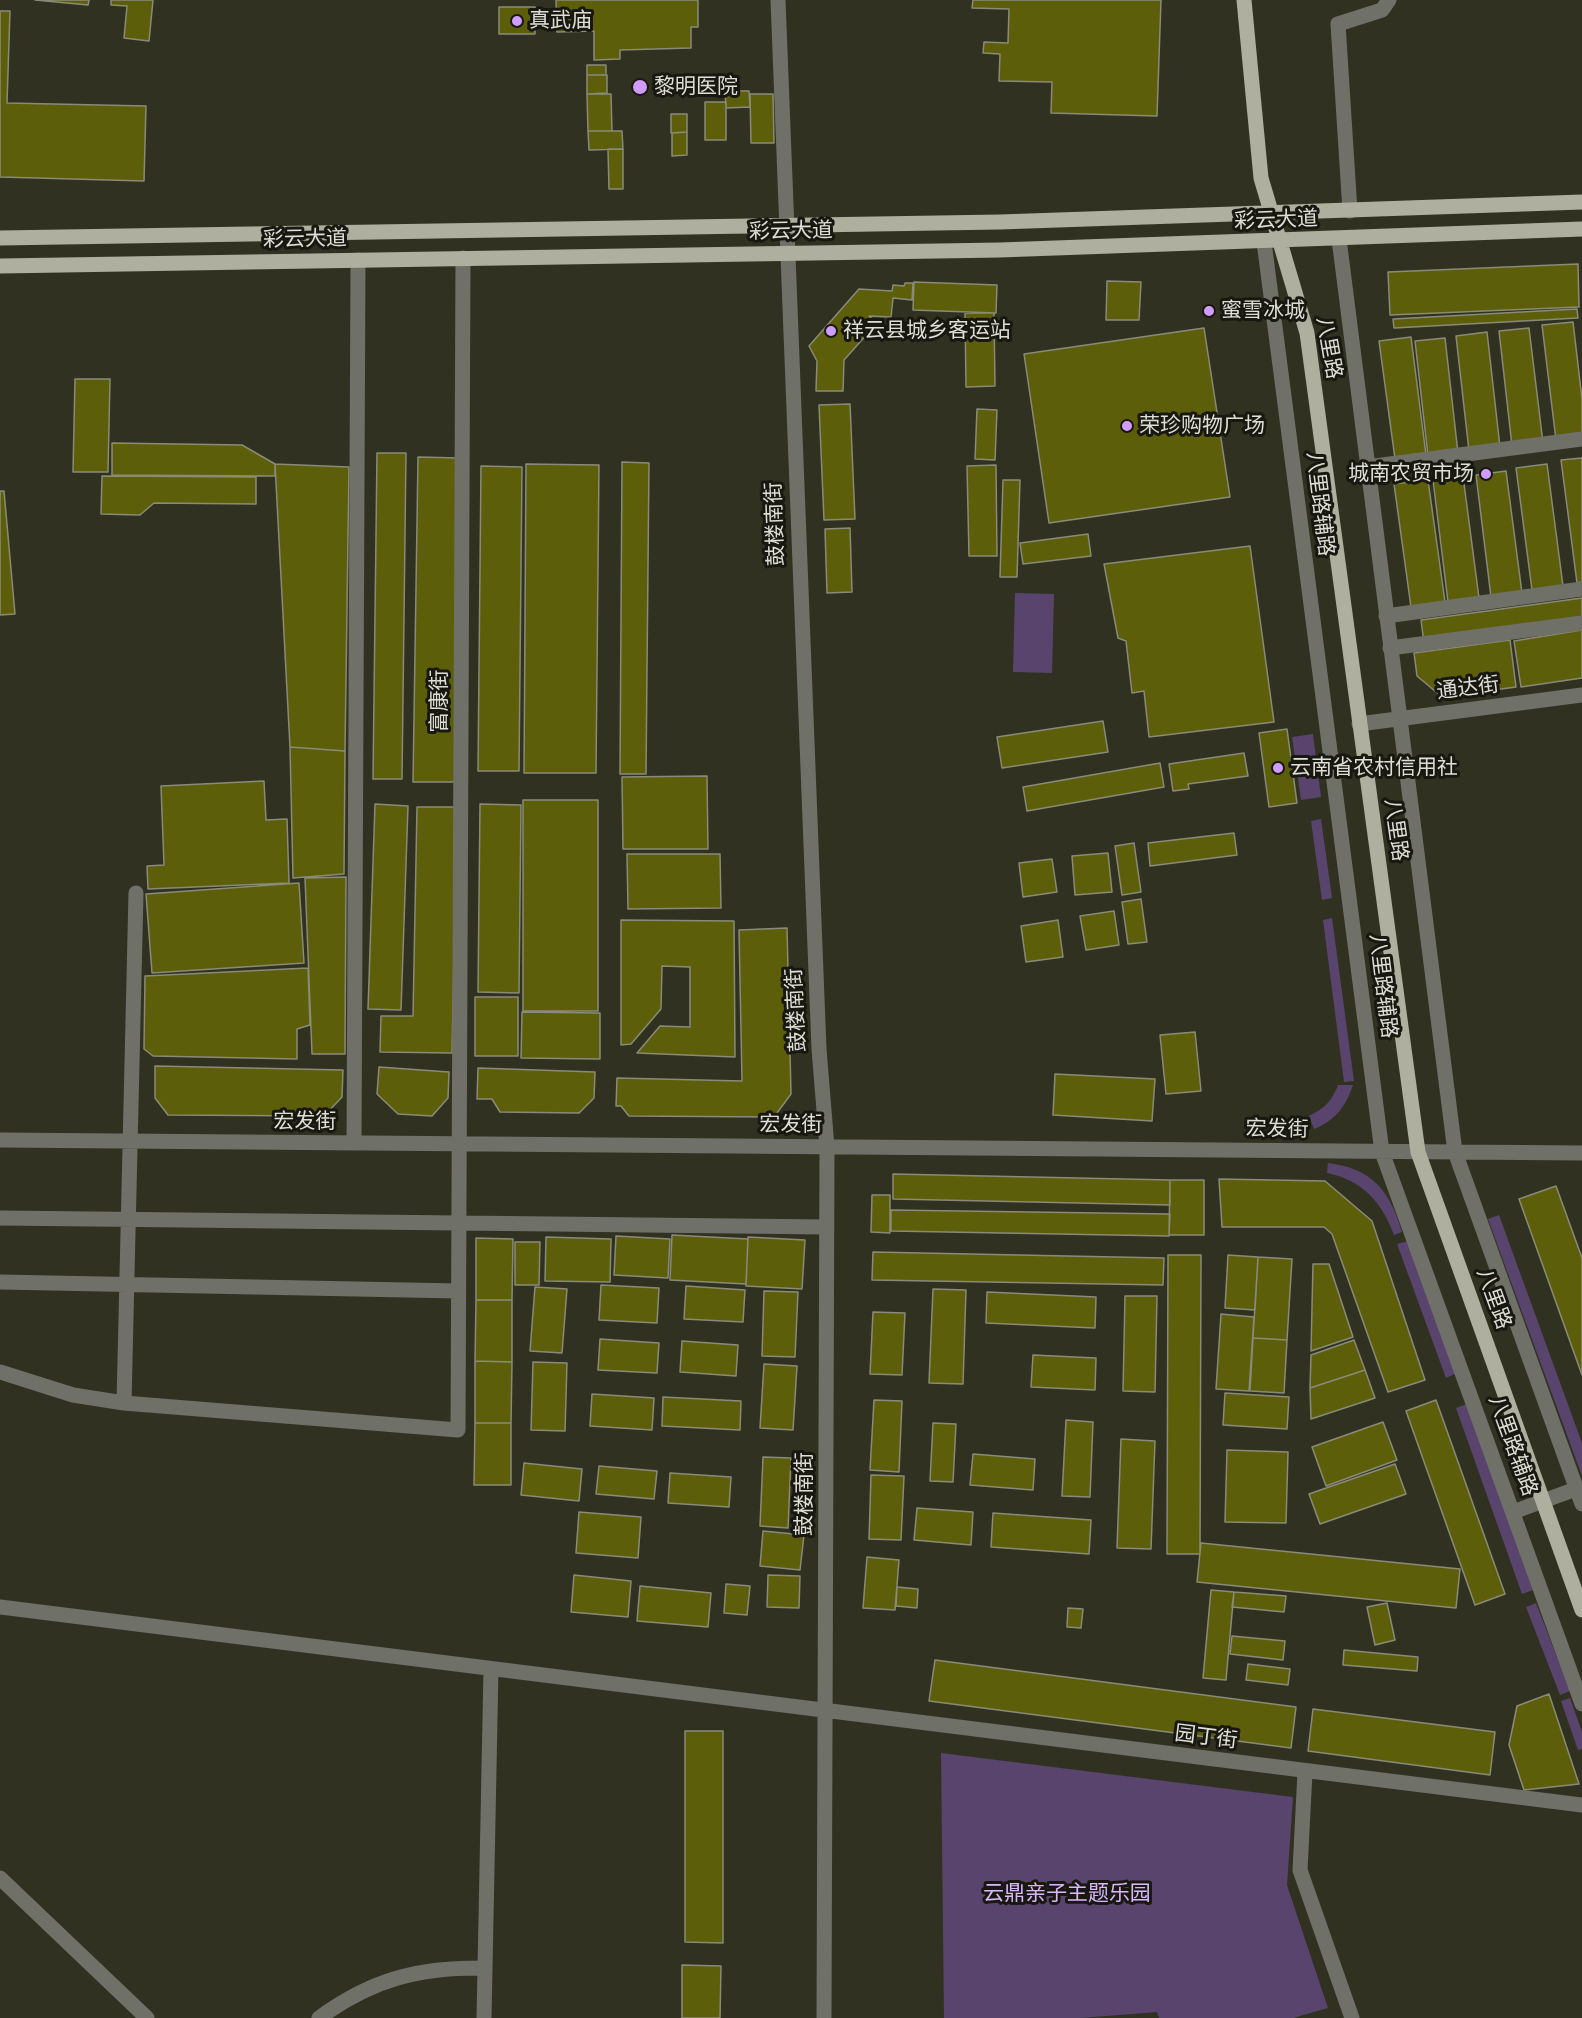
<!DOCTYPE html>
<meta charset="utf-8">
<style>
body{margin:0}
canvas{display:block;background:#303121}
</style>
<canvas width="1582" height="2018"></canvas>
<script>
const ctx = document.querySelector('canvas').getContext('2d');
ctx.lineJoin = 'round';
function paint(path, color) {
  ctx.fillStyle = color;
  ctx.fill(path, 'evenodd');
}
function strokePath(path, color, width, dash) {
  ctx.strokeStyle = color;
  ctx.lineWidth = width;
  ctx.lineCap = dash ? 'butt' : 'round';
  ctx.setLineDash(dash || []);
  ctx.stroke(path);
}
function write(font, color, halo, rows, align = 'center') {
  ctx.font = font + ' "DM Sans","Noto Sans SC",sans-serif';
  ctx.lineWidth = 6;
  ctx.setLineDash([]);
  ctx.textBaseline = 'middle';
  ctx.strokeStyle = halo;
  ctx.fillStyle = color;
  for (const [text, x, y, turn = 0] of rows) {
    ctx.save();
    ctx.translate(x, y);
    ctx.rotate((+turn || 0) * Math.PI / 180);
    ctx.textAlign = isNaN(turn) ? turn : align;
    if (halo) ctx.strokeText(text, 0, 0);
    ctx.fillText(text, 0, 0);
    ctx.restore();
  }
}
paint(new Path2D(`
 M1015 593 1054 594 1052 673 1013 672Z
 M1313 734 1321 797 1301 800 1292 737Z
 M1321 819 1332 898 1322 900 1311 821Z
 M1332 918 1354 1081 1344 1082 1323 920Z
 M1338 1085H1353C1346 1106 1335 1121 1314 1129L1309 1116C1325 1108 1332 1101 1338 1085Z
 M1328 1163C1372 1168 1390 1191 1402 1232L1394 1235C1382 1202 1362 1180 1327 1173Z
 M1499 1215 1582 1443V1476L1488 1219Z
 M1408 1241 1457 1373 1446 1378 1397 1244Z
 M1467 1404 1533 1590 1522 1594 1456 1408Z
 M1536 1603 1570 1691 1560 1695 1526 1607Z
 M1570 1698 1582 1732V1749L1578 1750 1561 1701Z
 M941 1753 1293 1797 1287 1885 1328 2008 1293 2018H1159L1157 2012 1081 2018H944Z`), '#58446c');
const building = new Path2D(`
 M35 0H89L88 5Z
 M111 0H153L149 41 124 38 127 6 111 5Z
 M556 0H698V27H691V48L620 50V59L594 60V31L557 32Z
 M973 0H1161L1157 116 1051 113 1052 82 999 81 1000 54 983 53 984 42 1008 43 1009 9 972 8Z
 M499 7H535V34H499Z
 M0 11H10L7 103 146 106 144 181 0 177Z
 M587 65H606V75H587Z
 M587 75H607V93L587 94Z
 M725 91H749L750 107 726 108Z
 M587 94H611L612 131H588Z
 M750 94H773L774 143H751Z
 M705 102H726V140H705Z
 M671 114H687V132L671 133Z
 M588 131H622L623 149 589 150Z
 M687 132V155L672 156V133Z
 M608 149H623V189H609Z
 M1578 264 1579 307 1390 315 1388 272Z
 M1107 281 1141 282 1139 320H1106Z
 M914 282 997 285 996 313 913 310Z
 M905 283H913L912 300 893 298 891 317 869 316 877 323 844 360 843 391H816L817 361 809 346 859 289 892 291 893 285 904 286Z
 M1577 309 1578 318 1394 328 1393 319Z
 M965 313H994L995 386 966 387Z
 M1573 322 1582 399V437L1556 440 1542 325Z
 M1204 328 1230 497 1049 523 1024 354Z
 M1529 328 1543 443 1512 446 1499 331Z
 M1487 332 1500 447 1469 451 1456 336Z
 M1411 337 1426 455 1395 459 1379 341Z
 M1445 338 1458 453 1428 456 1415 341Z
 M75 379H110L108 472H73Z
 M850 404 855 519 824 520 819 405Z
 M977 409 997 410 995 460 975 459Z
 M112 443 242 445 275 464V476L112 475Z
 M377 453H406L402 779H373Z
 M418 457 459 458 455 782H413Z
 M1582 458V582L1577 583 1561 460Z
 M622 462 649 463 646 774H620Z
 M275 464 349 467 345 751 290 747Z
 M526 464 599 465 596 773H524Z
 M1547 464 1563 586 1532 590 1516 468Z
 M996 465 997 556H969L967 466Z
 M481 466 522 467 519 771H478Z
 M1506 471 1522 593 1491 597 1476 475Z
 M102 476 256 477V504L154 503 140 515 101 514Z
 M1463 476 1479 598 1448 602 1433 480Z
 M1003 480H1020L1017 577H1000Z
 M1428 480 1445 602 1411 607 1394 484Z
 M0 491H4L15 614 0 615Z
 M850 528 852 592 827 593 825 529Z
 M1088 534 1091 556 1023 564 1020 543Z
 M1250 546 1274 722 1149 737 1144 691 1132 693 1126 641 1118 638 1104 564Z
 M1582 598V621L1424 643 1421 620Z
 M1582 630V678L1521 687 1514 641Z
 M1510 640 1516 687 1442 697 1417 676 1414 653Z
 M1103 721 1108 752 1002 768 997 737Z
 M1287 729 1297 803 1269 807 1259 733Z
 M290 747 345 751 344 874 293 878Z
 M1244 753 1248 776 1188 784 1189 789 1173 791 1169 764Z
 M1160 763 1164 787 1027 811 1023 787Z
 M707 776 708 849H623L622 777Z
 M264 781 266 820 287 819 289 883 148 889 147 866 164 865 161 786Z
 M523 800H598V1011H523Z
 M375 804 408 806 401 1010 368 1009Z
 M480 804 521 805 519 993 478 992Z
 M417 807H457L452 1053 380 1052 381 1016H413Z
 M1234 833 1237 855 1150 866 1148 843Z
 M1134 843 1141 892 1122 895 1115 846Z
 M1108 853 1112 892 1075 895 1072 856Z
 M627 854H720L721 908 628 909Z
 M1052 859 1057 892 1023 897 1019 863Z
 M346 877 345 1054H312L305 878Z
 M299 883 304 963 152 973 146 894Z
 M1141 899 1147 942 1128 944 1122 902Z
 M1114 911 1119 945 1086 950 1080 916Z
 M621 920 734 921 735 1057 637 1053 660 1026 690 1027V967L662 966 661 1009 631 1044 621 1045Z
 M1058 920 1063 957 1026 962 1021 926Z
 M787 928 791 1094 774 1117 629 1116 621 1106H616L617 1078 742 1081 739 930Z
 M308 968 310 1025 297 1029V1059L153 1056 144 1049 145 976Z
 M475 997H518V1056H475Z
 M522 1012 600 1013V1059L521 1058Z
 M1195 1032 1201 1091 1166 1094 1160 1035Z
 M155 1066 343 1070 342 1097 324 1116 168 1115 155 1098Z
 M379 1067 449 1072 448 1098 432 1116 398 1114 377 1094Z
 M478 1068 595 1072 594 1098 579 1113 500 1112 492 1099H477Z
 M1055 1074 1155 1079 1152 1121 1053 1115Z
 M893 1174 1170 1180V1205L893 1199Z
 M1219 1179 1325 1181 1372 1221 1425 1380 1388 1392 1332 1234 1324 1227H1222Z
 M1170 1180H1204V1235H1169Z
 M1556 1186 1582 1258V1375L1519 1199Z
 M872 1195H890V1233L871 1232Z
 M891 1210 1170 1214 1169 1236 891 1231Z
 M672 1235 748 1239 746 1284 670 1280Z
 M616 1236 670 1239 668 1278 614 1275Z
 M546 1237 611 1239 610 1282 545 1281Z
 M748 1237 805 1240 802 1289 746 1286Z
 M476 1238 513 1239 512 1300H476Z
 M515 1242H540L539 1285H515Z
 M873 1252 1164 1258 1163 1285 872 1280Z
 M1168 1255H1201L1200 1554H1167Z
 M1228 1255 1258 1257 1255 1310 1225 1308Z
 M1258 1257 1292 1259 1287 1340 1253 1338Z
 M1313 1264H1329L1353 1337 1311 1351Z
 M601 1285 659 1288 657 1323 599 1320Z
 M686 1286 745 1290 743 1322 684 1319Z
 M535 1287 567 1289 562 1353 530 1351Z
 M933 1289 966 1290 963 1384 929 1383Z
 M764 1291 798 1292 795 1357 762 1356Z
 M987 1292 1096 1297 1095 1328 986 1323Z
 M1125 1296H1157L1155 1392 1123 1391Z
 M476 1300H512V1362L475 1361Z
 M873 1312 905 1313 902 1375 870 1374Z
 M1221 1314 1254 1317 1249 1391 1216 1389Z
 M1253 1338 1287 1340 1284 1393 1250 1391Z
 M600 1339 659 1343 657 1373 598 1370Z
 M1354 1340 1365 1370 1310 1388 1311 1355Z
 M682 1341 738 1345 736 1376 680 1372Z
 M1033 1355 1096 1358 1095 1390 1031 1387Z
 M475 1361 512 1362 511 1423H475Z
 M533 1362 567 1363 565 1431 531 1430Z
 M764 1364 797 1366 793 1430 760 1428Z
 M1365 1370 1375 1398 1311 1419 1310 1388Z
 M1225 1393 1289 1397 1287 1429 1223 1425Z
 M592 1394 654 1398 652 1430 590 1426Z
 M663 1397 741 1401 740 1430 662 1426Z
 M874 1400 902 1401 899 1472 870 1470Z
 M1436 1400 1505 1594 1475 1605 1406 1411Z
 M1066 1420 1093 1422 1090 1497 1062 1496Z
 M1383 1422 1397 1460 1326 1486 1312 1447Z
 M475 1423H511V1485H474Z
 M933 1423 956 1424 953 1482 930 1481Z
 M1121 1439 1155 1441 1151 1549 1117 1548Z
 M1227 1450 1288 1452 1286 1523 1225 1522Z
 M973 1454 1035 1459 1033 1490 970 1485Z
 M763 1457 791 1458 788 1528 760 1526Z
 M524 1463 582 1469 579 1501 521 1495Z
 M1395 1464 1406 1494 1320 1524 1309 1494Z
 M599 1466 657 1471 654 1499 596 1494Z
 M670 1473 731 1477 729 1507 668 1503Z
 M871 1475 904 1476 901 1540 869 1539Z
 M917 1508 973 1512 971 1545 914 1540Z
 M579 1512 641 1517 638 1558 576 1553Z
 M993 1513 1091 1520 1089 1554 991 1547Z
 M763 1531 804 1535 800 1570 760 1566Z
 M1201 1543 1460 1569 1456 1608 1197 1582Z
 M867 1557 899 1560 895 1610 863 1608Z
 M574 1575 631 1581 628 1617 571 1612Z
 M768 1575 800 1576 799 1608 767 1607Z
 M726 1584 750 1586 747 1615 724 1613Z
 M640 1586 711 1593 708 1627 637 1621Z
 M897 1587 918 1589 917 1608 896 1606Z
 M1211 1590 1234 1592 1226 1680 1203 1678Z
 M1234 1592 1286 1596 1284 1612 1232 1607Z
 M1387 1603 1395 1640 1375 1645 1367 1607Z
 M1068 1608 1083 1609 1081 1628 1067 1627Z
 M1232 1636 1285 1641 1283 1660 1230 1654Z
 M1344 1650 1418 1657 1417 1671 1343 1665Z
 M935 1660 1296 1707 1291 1748 929 1701Z
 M1248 1664 1290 1669 1288 1685 1246 1680Z
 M1549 1694 1579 1784 1524 1790 1509 1745 1517 1706Z
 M1313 1709 1495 1732 1490 1775 1308 1751Z
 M685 1731H723V1943L685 1942Z
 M682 1965 721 1966 720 2018H682Z`);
paint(building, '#5d5e0a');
strokePath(building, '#898b78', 1.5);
strokePath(new Path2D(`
 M778 0 819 1049 827 1147 824 2018
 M1350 211 1338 24 1382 10 1389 0
 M1339 239 1455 1152 1582 1504
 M1264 242 1382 1152 1582 1704
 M1367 467 1582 439
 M1386 616 1582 589
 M1390 648 1582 623
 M1359 724 1582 695
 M0 1140 1582 1153
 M354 1143 358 260
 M0 1218 827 1227
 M0 1282 458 1291
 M0 1372 73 1395 124 1403 458 1430 463 258
 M124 1403 136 893
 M1513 1512 1576 1489
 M0 1607 1582 1805
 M1305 1772 1300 1870 1352 2018
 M0 1878 147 2018
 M319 2018C372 1979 420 1967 485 1968
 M484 2018 491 1669`), '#6f7068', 15);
strokePath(new Path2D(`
 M1244 0 1261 178 1307 333 1418 1152 1582 1610
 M0 238 1000 222 1582 202
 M0 266 1000 250 1582 229`), '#aeaf9f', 15);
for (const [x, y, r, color] of [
 [517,21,6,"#d09dff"],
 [640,87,8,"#d09dff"],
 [1209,311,6,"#d09dff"],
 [831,331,6,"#d09dff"],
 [1127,426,6,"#d09dff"],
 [1486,474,6,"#d09dff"],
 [1278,768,6,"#d09dff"]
]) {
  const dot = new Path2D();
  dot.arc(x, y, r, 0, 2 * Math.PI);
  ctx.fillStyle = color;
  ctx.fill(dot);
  strokePath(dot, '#181811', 2);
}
write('21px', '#ddded4', '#181811', [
 ["真武庙",529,21],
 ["黎明医院",654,87],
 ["蜜雪冰城",1221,311],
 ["祥云县城乡客运站",843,331],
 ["荣珍购物广场",1139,426],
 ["城南农贸市场",1474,474,"right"],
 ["云南省农村信用社",1290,768]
], 'left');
write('21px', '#ddded4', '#181811', [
 ["彩云大道",1276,221,-2],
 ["彩云大道",791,232,-1],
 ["彩云大道",305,240,-1],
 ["八里路",1328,348,80],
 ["八里路辅路",1319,504,83],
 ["鼓楼南街",776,524,-92],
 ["通达街",1468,689,-7],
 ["富康街",440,701,-90],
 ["八里路",1395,830,82],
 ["八里路辅路",1382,986,83],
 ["鼓楼南街",797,1010,-93],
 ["宏发街",305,1122],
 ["宏发街",791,1125],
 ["宏发街",1277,1130,1],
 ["八里路",1493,1299,70],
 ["八里路辅路",1512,1446,70],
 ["鼓楼南街",805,1494,-90],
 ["园丁街",1206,1738,7]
]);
write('21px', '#dab7fd', '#181811', [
 ["云鼎亲子主题乐园",1067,1894]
]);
</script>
